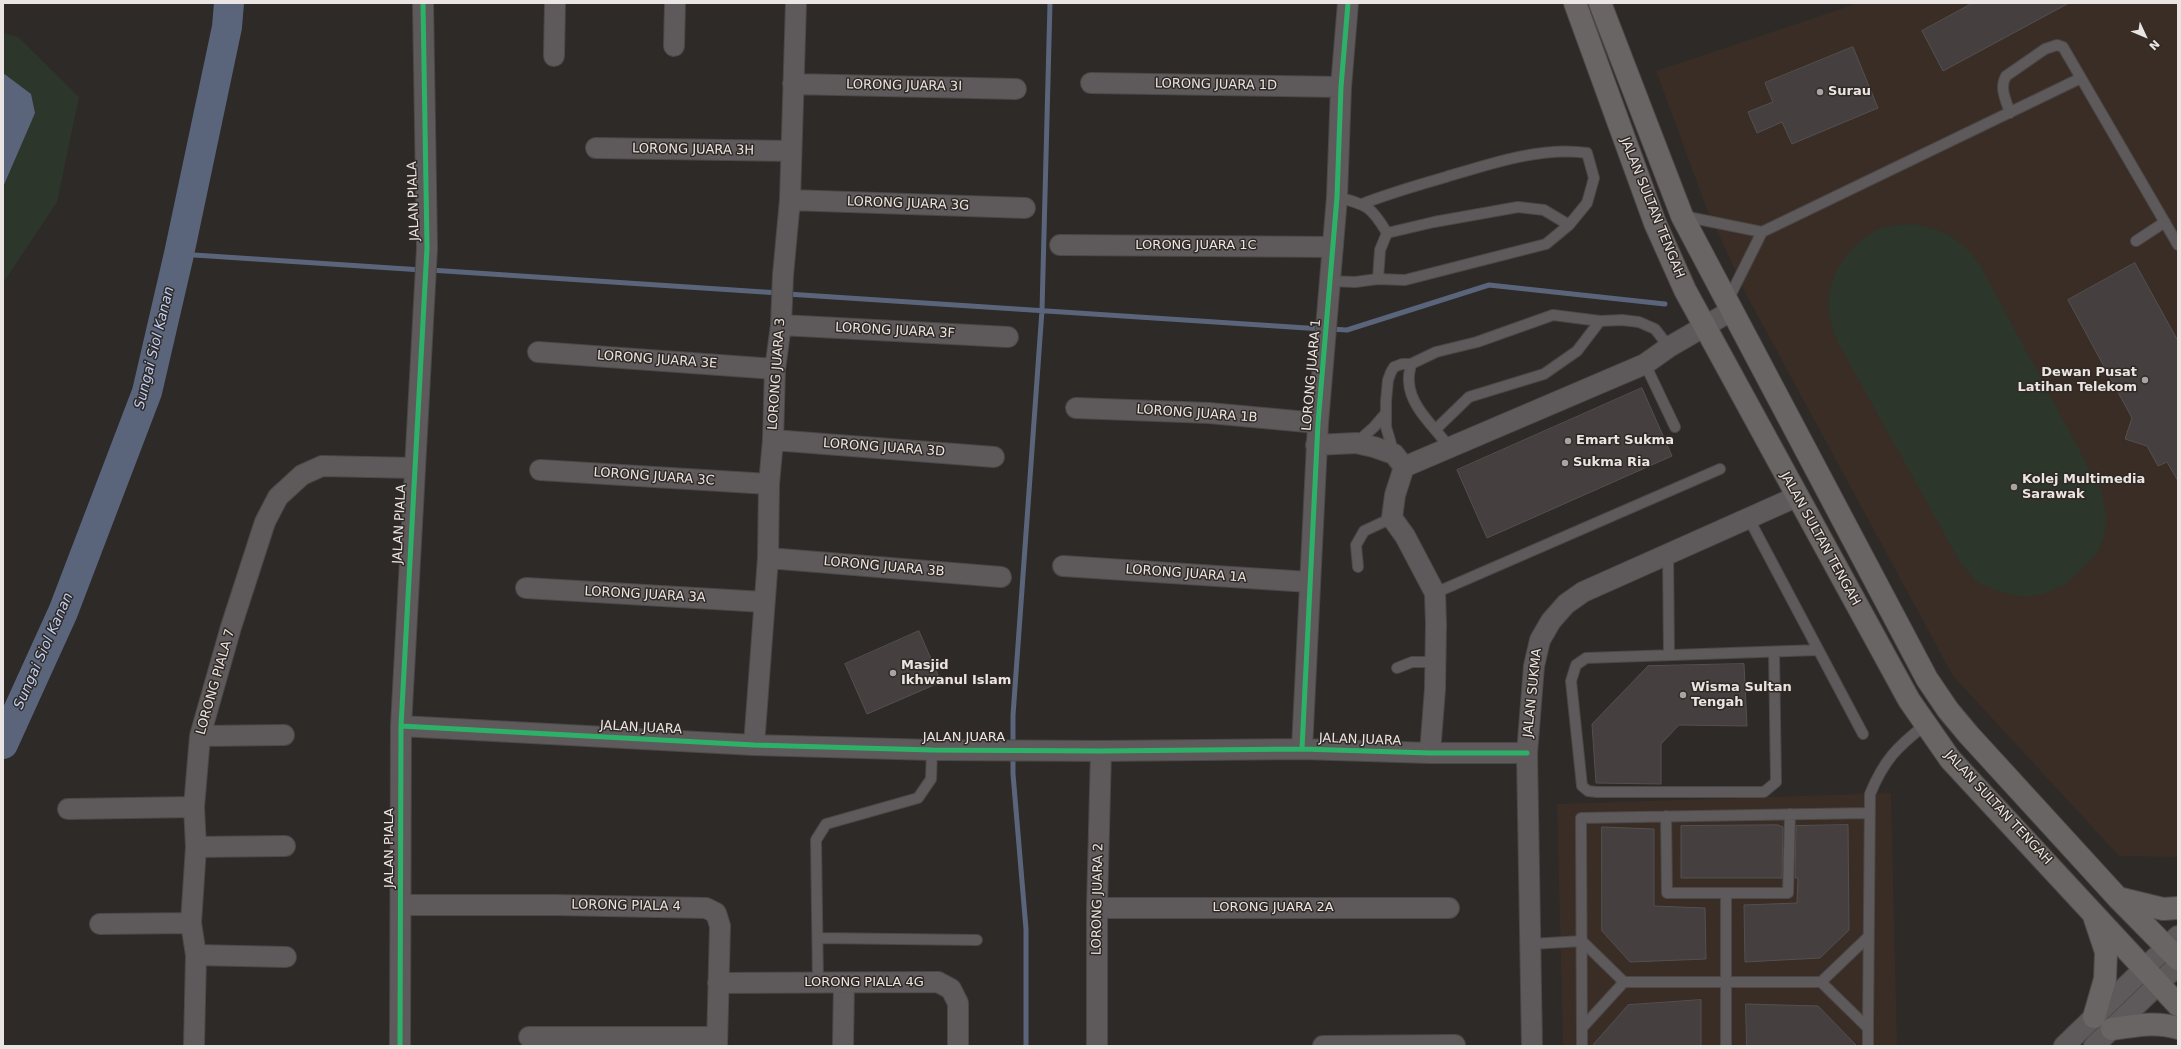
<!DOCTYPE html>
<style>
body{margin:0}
#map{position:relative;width:2181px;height:1049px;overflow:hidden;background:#2d2a28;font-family:"DejaVu Sans",sans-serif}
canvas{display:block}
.frame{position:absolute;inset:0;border:4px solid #eae5e2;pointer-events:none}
.north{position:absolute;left:2125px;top:16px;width:40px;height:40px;-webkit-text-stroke:3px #302925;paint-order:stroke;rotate:134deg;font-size:11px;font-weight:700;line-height:16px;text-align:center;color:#eae5e2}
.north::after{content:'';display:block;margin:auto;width:14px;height:18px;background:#eae5e2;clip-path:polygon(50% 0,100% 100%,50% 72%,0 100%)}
</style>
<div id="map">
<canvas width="2181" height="1049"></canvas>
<div class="frame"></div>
<div class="north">N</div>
</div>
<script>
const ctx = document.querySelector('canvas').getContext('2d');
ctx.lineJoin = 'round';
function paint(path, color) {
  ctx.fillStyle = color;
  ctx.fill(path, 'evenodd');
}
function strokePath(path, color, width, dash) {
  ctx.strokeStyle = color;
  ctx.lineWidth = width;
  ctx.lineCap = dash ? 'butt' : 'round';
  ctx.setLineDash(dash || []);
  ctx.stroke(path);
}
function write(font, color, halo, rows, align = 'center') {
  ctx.font = font + ' "DejaVu Sans",sans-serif';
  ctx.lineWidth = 3;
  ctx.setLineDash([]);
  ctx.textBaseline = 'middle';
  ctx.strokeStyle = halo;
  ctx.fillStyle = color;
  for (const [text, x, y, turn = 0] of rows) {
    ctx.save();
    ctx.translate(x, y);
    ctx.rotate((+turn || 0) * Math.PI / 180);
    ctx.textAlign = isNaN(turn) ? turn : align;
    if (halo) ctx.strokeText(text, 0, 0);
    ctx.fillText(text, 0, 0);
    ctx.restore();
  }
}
paint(new Path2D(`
 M1858 3H2178V857L2119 856 1953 676 1748 298 1706 207 1656 71Z
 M1891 793 1897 1046H1563L1557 804Z`), '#392d26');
paint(new Path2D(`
 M3 33 18 37 79 97 57 202 3 283Z
 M1913 224C1947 231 1957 236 1979 263L2101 490 2106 515 2105 534 2097 554 2065 585 2043 594 2024 597 2000 592 1978 583 1961 564 1838 343C1833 331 1829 320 1828 307 1827 276 1850 244 1877 230 1888 225 1901 225 1913 224Z`), '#2d362b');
paint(new Path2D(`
 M3 73 31 94 35 113 3 187Z`), '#5a657c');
strokePath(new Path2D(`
 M179 254 422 270
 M430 270 779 293
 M787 294 1322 329
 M1330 329 1347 330 1489 285 1665 304
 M1013 747V715L1042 310 1050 3
 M1013 755V774L1026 929V1046`), '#5a657c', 5);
strokePath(new Path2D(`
 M3 744 63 612 147 392 179 254 227 27 229 3`), '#5a657c', 30);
const building = new Path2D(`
 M1973 3H2069L1943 71 1922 31Z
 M1853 47 1878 108 1792 144 1782 122 1757 133 1748 112 1773 102 1765 83Z
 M2135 263 2178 341V481L2167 462 2158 466 2147 446 2125 439 2132 418 2068 300Z
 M1642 388 1672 456 1487 538 1457 470Z
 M919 631 941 682 867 714 845 664Z
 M1744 664 1747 726 1679 725 1661 744V784L1596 783 1592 724 1648 666Z
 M1778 825 1783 827 1782 878H1681V826Z
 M1848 825 1849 930 1820 958 1745 962 1744 905 1797 903 1798 878H1795L1796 826Z
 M1602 827 1654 829V906L1705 908 1706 959 1630 962 1602 931Z
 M1701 1000V1046H1592L1628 1005Z
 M1746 1004 1818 1006 1857 1046H1747Z`);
paint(building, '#453f40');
strokePath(building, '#545050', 1);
const service = new Path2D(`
 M2010 113C2006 100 1999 88 2006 76L2045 49 2057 45 2063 47 2081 78
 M1337 197C1367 205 1371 206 1387 233L1380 250 1378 279 1405 280 1546 244 1569 225 1587 203 1594 178 1587 153C1542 146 1489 164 1446 177 1418 185 1390 193 1362 204
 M1683 216 1762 232 2081 78 2178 245
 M1387 233 1434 222 1518 207 1544 210 1569 225
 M2136 241 2165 222
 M1330 281 1355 282 1378 279
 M1727 302 1762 232
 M1411 364C1410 370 1408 376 1409 382 1410 407 1435 427 1449 447
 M1645 364 1675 427
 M1436 429 1469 397 1544 374 1577 351 1600 321
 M1356 443 1374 427 1386 413
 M1394 454 1386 427V401L1388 380 1391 372 1394 367 1402 364H1411L1436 352 1477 342 1553 315 1600 321 1622 320 1639 322 1655 329 1669 347
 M1749 519 1863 734
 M1668 553 1669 654
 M1358 567 1356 545 1364 531 1392 518
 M1435 593 1720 469
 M1774 652 1776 782 1764 792H1597L1588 791 1582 786 1571 681 1576 665 1586 658 1818 650
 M1397 668 1412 662H1436
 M1666 816 1667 893H1788L1790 814
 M818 938 977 940
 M1531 944 1582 941 1624 982H1821L1868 937
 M1821 982 1868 1028V1046
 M818 983 816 840 826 824 918 798 931 779 932 750
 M1582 1028 1624 982
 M1868 1028 1870 794C1884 760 1897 747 1925 725
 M1582 1046 1581 818 1869 813
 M1726 1046V893`);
const minor = new Path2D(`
 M674 46 675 3
 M554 56 555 3
 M1091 83 1341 87
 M793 84 1016 89
 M596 148 791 151
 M790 200 1025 208
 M1060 245 1333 247
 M781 325 1008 337
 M538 352 775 369
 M1076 408 1209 413 1318 423
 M773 440 994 457
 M1316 445 1356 443 1374 447 1394 454 1404 467
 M540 470 769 484
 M768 558 1001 577
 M1063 566 1309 582
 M526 588 764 602
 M401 726 754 745 932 750 1101 751 1302 749 1430 753H1527
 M200 736 284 735
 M754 745 768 558 769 484 773 440 775 369 781 325 783 275 790 200 796 3
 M1302 749 1318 423 1337 197 1341 87 1348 3
 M1430 753 1435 689 1436 624 1435 593 1405 536 1392 518 1395 495 1404 467 1645 364 1669 347 1731 311
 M68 809 194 807
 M196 847 285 846
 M401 905H555L706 908 716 913 720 926 717 1046
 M1097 908H1449
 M100 924 191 923
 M196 955 286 957
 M718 983 938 982 951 989 958 1003V1046
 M529 1037H717
 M194 1046 196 955 191 923 196 847 194 807 200 736 231 627 265 522 278 497 302 475 322 466 414 468
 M400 1046 401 726 427 248 423 3
 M843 1046 844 983
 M1097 1046V908L1101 751
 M1323 1046 1455 1045
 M1532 1046 1527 753 1534 666 1540 640 1551 621 1566 604 1583 592 1796 497
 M2064 1046 2178 936
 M2094 1046 2178 965`);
const secondary = new Path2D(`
 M1575 3 1655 223 1685 290 1909 700 1950 759 2178 1005
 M1600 3 1682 216 1927 679 1948 710 1968 734 2118 898 2178 959
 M2118 898 2163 909 2178 908
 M2094 1017 2105 979 2106 952 2095 919
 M2112 1029C2135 1026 2155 1021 2178 1028`);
strokePath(service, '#4a4847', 12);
strokePath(minor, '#4a4847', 22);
strokePath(secondary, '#4a4847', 24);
strokePath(service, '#5e5a5b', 10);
strokePath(minor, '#5e5a5b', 20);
strokePath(secondary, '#6a6565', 22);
strokePath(new Path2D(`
 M401 726 754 745 932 750 1101 751 1302 749 1430 753H1527
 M1302 749 1318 423 1337 197 1341 87 1348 3
 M400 1046 401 726 427 248 423 3`), '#2db169', 5);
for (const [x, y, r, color] of [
 [1820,92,4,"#a8a4a1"],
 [2145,380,4,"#a8a4a1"],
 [1568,441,4,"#a8a4a1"],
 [1565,463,4,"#a8a4a1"],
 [2014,487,4,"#a8a4a1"],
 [893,673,4,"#a8a4a1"],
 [1683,695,4,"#a8a4a1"]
]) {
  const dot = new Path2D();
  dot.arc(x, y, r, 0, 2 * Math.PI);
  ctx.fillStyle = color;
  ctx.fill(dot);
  strokePath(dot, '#302925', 1.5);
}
write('13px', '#eae5e2', '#302925', [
 ["LORONG JUARA 1D",1216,85,1],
 ["LORONG JUARA 3I",904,86,1],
 ["LORONG JUARA 3H",693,150,1],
 ["JALAN PIALA",414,201,-92],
 ["LORONG JUARA 3G",908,204,2],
 ["JALAN SULTAN TENGAH",1652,208,68],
 ["LORONG JUARA 1C",1196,246],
 ["LORONG JUARA 3F",895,331,3],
 ["LORONG JUARA 3E",657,360,4],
 ["LORONG JUARA 3",777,374,-86],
 ["LORONG JUARA 1",1312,375,-85],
 ["LORONG JUARA 1B",1197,414,4],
 ["LORONG JUARA 3D",884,448,4],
 ["LORONG JUARA 3C",654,477,4],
 ["JALAN PIALA",400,524,-87],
 ["JALAN SULTAN TENGAH",1820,539,61],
 ["LORONG JUARA 3B",884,567,5],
 ["LORONG JUARA 1A",1186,574,4],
 ["LORONG JUARA 3A",645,595,3],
 ["LORONG PIALA 7",216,682,-74],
 ["JALAN SUKMA",1533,693,-84],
 ["JALAN JUARA",641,728,3],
 ["JALAN JUARA",964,738],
 ["JALAN JUARA",1360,740,2],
 ["JALAN SULTAN TENGAH",1998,808,47],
 ["JALAN PIALA",390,848,-90],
 ["LORONG JUARA 2",1098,899,-89],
 ["LORONG PIALA 4",626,906,1],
 ["LORONG JUARA 2A",1273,908],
 ["LORONG PIALA 4G",864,983]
]);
write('bold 13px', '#eae5e2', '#302925', [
 ["Surau",1828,92],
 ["Dewan Pusat",2137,373,"right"],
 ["Latihan Telekom",2137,388,"right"],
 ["Emart Sukma",1576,441],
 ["Sukma Ria",1573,463],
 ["Kolej Multimedia",2022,480],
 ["Sarawak",2022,495],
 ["Masjid",901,666],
 ["Ikhwanul Islam",901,681],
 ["Wisma Sultan",1691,688],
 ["Tengah",1691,703]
], 'left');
write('italic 14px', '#bcd0f7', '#302925', [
 ["Sungai Siol Kanan",155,348,-76],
 ["Sungai Siol Kanan",44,651,-66]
]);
</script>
